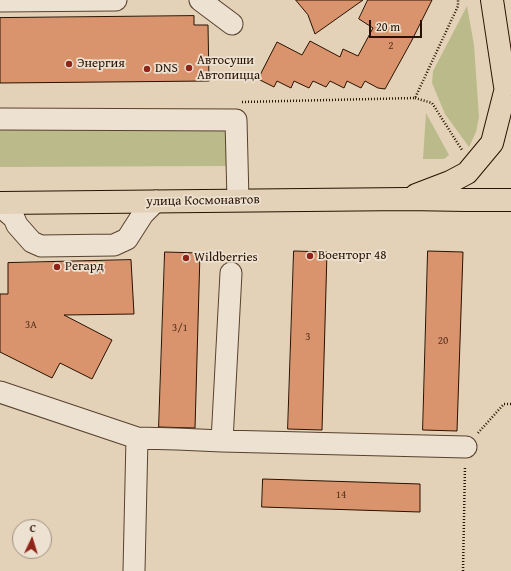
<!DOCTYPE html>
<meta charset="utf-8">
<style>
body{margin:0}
#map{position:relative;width:511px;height:571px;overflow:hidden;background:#e3d2b8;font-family:"Gentium Book Plus",serif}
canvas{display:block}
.north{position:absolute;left:12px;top:519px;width:40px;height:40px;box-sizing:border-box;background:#ede2d1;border:1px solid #9f8e7d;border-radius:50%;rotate:4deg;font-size:11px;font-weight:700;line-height:16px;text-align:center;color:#291100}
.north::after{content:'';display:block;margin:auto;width:14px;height:18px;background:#8f2418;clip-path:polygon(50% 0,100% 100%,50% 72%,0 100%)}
.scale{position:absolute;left:369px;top:20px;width:53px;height:18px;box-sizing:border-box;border:2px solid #291100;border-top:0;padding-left:5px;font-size:12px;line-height:14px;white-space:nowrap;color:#291100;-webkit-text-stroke:3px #ede2d1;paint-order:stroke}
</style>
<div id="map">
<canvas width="511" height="571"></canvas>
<div class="north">С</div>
<div class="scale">20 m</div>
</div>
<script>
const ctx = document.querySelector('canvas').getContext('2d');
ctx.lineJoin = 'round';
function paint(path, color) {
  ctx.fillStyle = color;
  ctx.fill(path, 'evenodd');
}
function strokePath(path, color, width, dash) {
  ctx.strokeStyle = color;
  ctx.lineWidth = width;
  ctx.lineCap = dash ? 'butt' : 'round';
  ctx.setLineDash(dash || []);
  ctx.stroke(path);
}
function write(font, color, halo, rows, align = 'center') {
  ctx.font = font + ' "Gentium Book Plus",serif';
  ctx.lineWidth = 3.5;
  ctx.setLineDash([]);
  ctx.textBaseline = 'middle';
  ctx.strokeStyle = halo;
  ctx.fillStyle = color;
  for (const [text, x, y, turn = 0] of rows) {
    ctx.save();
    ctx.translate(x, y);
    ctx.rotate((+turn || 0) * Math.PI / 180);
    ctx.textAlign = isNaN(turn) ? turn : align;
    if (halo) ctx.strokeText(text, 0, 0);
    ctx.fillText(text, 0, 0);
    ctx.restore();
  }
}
paint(new Path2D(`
 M467 6 474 45 479 117 476 132 469 147 445 114 432 83 433 71Z
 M426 113 449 155 444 159H423Z
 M226 127V166L0 167V128Z`), '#bbba8a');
const building = new Path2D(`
 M296 0H363L315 34 308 15Z
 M368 0H432L411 42 385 89 378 88 365 81 361 88 347 81 344 88 330 81 326 87 313 81 309 88 294 81 291 88 277 81 274 87 258 79 277 42 302 55 310 41 340 57 343 49 358 56 373 28 359 19Z
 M194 16V25H208L209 81 0 83V18Z
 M294 251 327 252 322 430 288 429Z
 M428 251 463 252 457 431 423 430Z
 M165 252 200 253 195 428 159 427Z
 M131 260 134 314 64 315 112 340 92 379 60 363 52 378 0 352V294H8V263Z
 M263 479 420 484V512L262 507Z`);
paint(building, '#da946d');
strokePath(building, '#291100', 1);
const minor = new Path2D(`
 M200 0 232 24
 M0 1 116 0
 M0 119 236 120 238 200
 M0 206 14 218 17 225 32 242 41 246 114 245 127 239 143 214 156 201
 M0 392 137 438
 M222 441 231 273
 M134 571 137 438 177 439 222 441 466 447`);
const major = new Path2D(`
 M492 0 505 86
 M416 195 450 182 467 173 492 143 505 92
 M0 203 407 199 466 200H511`);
strokePath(minor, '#58412e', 23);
strokePath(major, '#291100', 24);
strokePath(new Path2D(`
 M415 98 432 103 462 150
 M242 102 415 98 458 6V0
 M478 433 504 404H511
 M463 571 465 466`), '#291100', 2.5, [1, 2]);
strokePath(minor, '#ede2d1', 21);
strokePath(major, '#e3d2b8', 22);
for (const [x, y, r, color] of [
 [69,64,4,"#8f2418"],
 [189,68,4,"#8f2418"],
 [147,69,4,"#8f2418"],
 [310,256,4,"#8f2418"],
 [186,258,4,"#8f2418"],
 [57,267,4,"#8f2418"]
]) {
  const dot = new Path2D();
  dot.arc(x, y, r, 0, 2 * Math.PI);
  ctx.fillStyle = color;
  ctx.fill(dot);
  strokePath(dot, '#ede2d1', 1.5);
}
write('11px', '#55321b', null, [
 ["2",391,46],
 ["3А",31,325],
 ["3/1",180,328],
 ["3",308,337],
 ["20",443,341],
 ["14",341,495]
]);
write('13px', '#291100', '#ede2d1', [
 ["Автосуши",197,61],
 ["Автопицца",197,76],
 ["Энергия",77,64],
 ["DNS",155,69],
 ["Военторг 48",318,256],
 ["Wildberries",194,258],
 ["Регард",65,267]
], 'left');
write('13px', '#291100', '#ede2d1', [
 ["улица Космонавтов",203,201,-1]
]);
</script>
